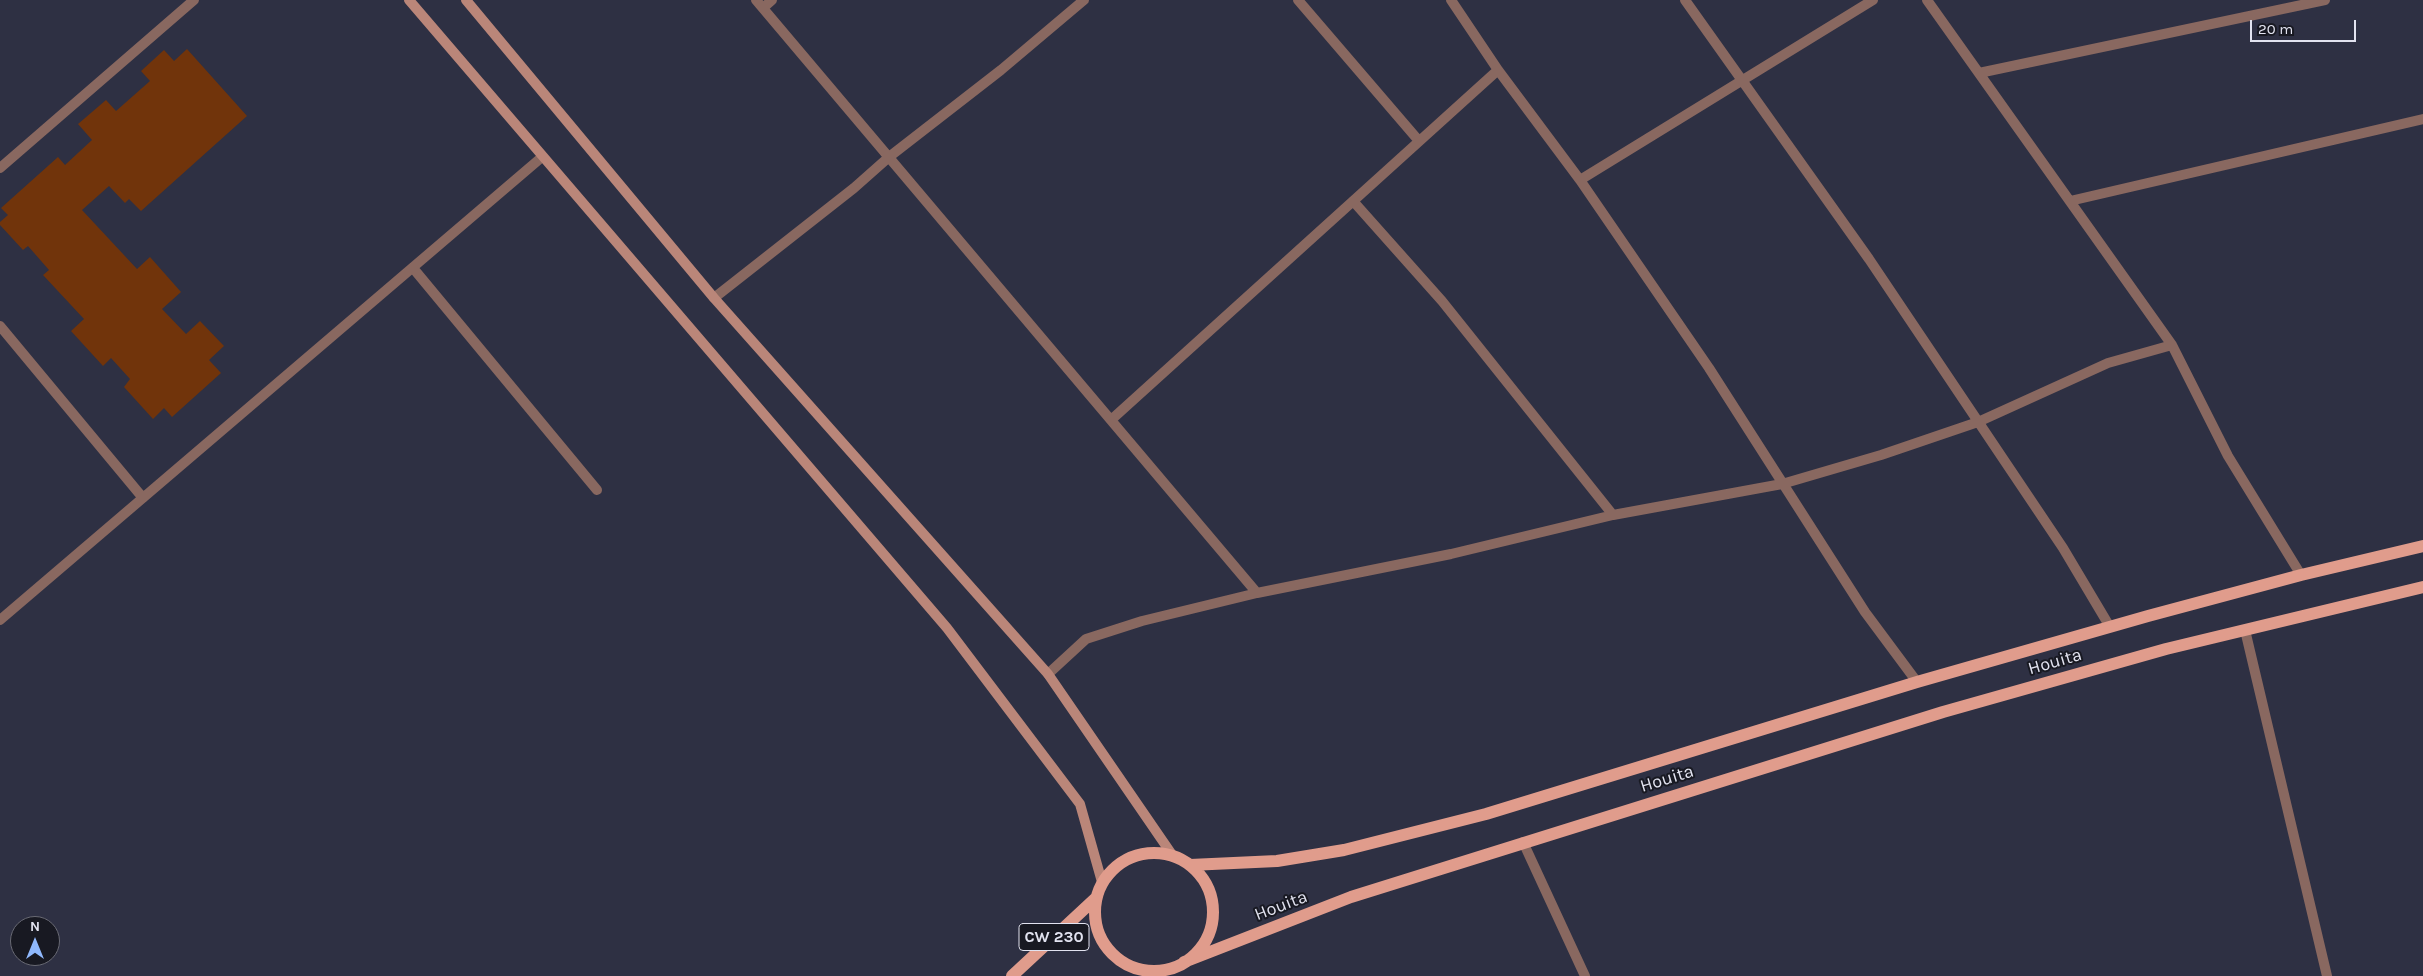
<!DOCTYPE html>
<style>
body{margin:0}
#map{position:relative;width:2423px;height:976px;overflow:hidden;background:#2e3043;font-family:Karla,sans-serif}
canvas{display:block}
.north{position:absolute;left:10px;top:916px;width:50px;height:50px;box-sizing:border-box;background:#181922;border:1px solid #696a74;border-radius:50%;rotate:0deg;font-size:14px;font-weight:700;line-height:20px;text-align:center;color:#e2e3f0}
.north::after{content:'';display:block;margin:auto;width:18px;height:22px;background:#8fb8fd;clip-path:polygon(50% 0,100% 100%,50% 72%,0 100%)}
.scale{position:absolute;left:2250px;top:20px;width:106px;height:22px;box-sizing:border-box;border:2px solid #e2e3f0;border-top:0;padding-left:6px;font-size:15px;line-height:18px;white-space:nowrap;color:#e2e3f0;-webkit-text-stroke:4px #181922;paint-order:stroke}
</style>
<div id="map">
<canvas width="2423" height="976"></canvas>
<div class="north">N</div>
<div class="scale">20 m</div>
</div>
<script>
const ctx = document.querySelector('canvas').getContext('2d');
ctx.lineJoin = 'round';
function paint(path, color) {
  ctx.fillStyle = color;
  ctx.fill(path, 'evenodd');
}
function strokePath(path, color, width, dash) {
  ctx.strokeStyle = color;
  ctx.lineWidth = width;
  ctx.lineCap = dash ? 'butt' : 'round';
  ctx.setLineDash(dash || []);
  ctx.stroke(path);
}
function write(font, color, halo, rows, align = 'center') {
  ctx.font = font + ' Karla,sans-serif';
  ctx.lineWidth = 4;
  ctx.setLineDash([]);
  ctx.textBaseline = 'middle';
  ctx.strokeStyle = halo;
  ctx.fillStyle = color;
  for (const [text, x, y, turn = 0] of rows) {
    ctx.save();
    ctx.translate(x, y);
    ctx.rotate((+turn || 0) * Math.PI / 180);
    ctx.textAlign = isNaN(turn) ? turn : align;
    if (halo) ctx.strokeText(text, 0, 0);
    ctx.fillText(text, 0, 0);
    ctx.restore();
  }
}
paint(new Path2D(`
 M187 49 247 116 141 211 129 199 125 203 109 186 82 210 137 269 150 257 181 292 162 309 186 334 200 321 224 346 209 360 221 373 172 417 164 408 153 419 124 387 130 379 111 358 103 366 71 331 84 319 43 275 49 270 28 246 23 250 0 225V222L8 215 1 208 58 157 65 165 92 140 78 124 106 100 116 111 150 81 141 71 164 50 174 61Z`), '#71340b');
strokePath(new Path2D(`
 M756 0 1257 593
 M1298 0 1419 141
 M1451 0 1498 70 1580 180 1709 368 1865 612 1917 682
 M1685 0 1869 259 2063 548 2110 627
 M1927 0 2172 345 2228 456 2301 575
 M763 8 772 0
 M1979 73 2325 0
 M0 168 194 0
 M1580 180 1873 0
 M1353 201 1442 301 1613 515
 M2070 201 2423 119
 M413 268 597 490
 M714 298 854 188 889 157 1001 70 1084 0
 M0 326 143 498
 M1111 420 1498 70
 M0 620 542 157
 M2245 630 2327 976
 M1048 674 1086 639 1142 621 1257 593 1451 554 1613 515 1782 484 1881 455 1978 422 2108 363 2172 345
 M1523 842 1585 976`), '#896860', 10);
strokePath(new Path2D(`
 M409 0 947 628 1080 804 1102 882
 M466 0 714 298 1048 674 1173 856`), '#ba8679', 10);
strokePath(new Path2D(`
 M1095 912a59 59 0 1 1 118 0a59 59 0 1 1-118 0Z
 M1190 865 1277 861 1344 850 1486 814 1917 682 2148 616 2301 575 2423 546
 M1184 962 1351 897 1943 712 2166 649 2423 587
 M1012 976 1096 898`), '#e09c8c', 12);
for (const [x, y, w] of [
 [1054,937,70]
]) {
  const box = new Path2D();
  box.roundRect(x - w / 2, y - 13.5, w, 27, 4);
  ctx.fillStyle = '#181922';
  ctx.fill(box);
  strokePath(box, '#e2e3f0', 1);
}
write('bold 16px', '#e2e3f0', null, [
 ["CW 230",1054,937]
]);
write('18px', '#e2e3f0', '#181922', [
 ["Houita",2055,662,-16],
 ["Houita",1667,779,-17],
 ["Houita",1281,906,-21]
]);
</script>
